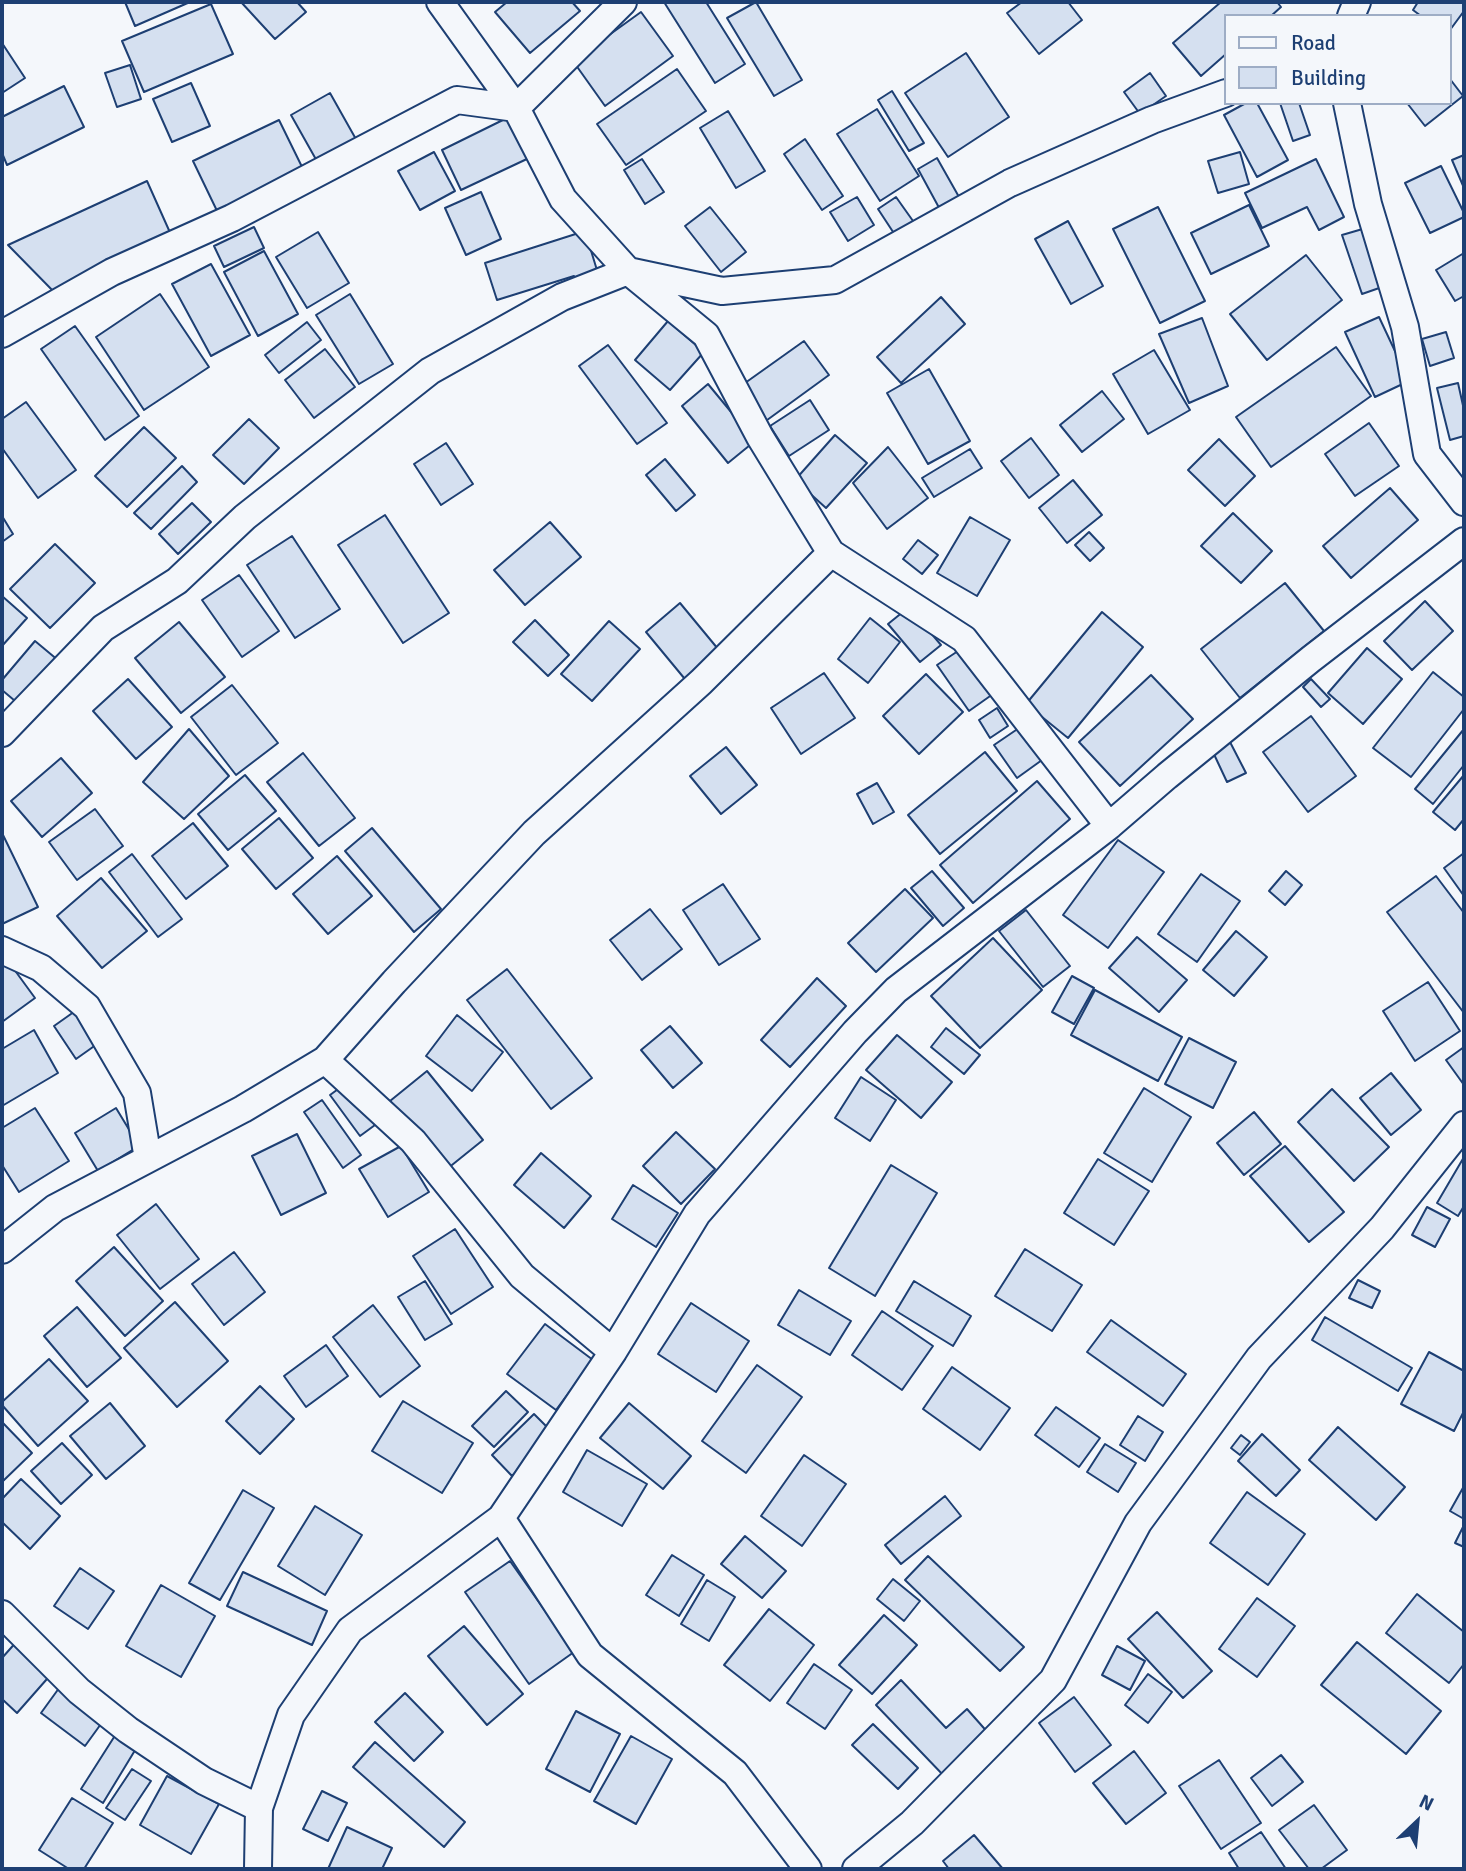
<!DOCTYPE html>
<style>
body{margin:0}
#map{position:relative;width:1466px;height:1871px;overflow:hidden;background:#f4f7fb;font-family:Signika,sans-serif}
canvas{display:block}
.frame{position:absolute;inset:0;border:4px solid #1d3f73;pointer-events:none}
.legend{position:absolute;left:1224px;top:14px;width:228px;height:91px;box-sizing:border-box;background:#f4f7fb;border:2px solid #9eadc5;margin:0;padding:9px 12px;list-style:none;font-size:21px;color:#1d3f73}
.legend li{display:flex;align-items:center;gap:14px;height:35px}
.legend b{width:35px;border:2px solid #9eadc5}
.north{position:absolute;left:1382px;top:1787px;width:70px;height:70px;-webkit-text-stroke:5px #f4f7fb;paint-order:stroke;rotate:26deg;font-size:19px;font-weight:700;line-height:28px;text-align:center;color:#1d3f73}
.north::after{content:'';display:block;margin:auto;width:24px;height:32px;background:#1d3f73;clip-path:polygon(50% 0,100% 100%,50% 72%,0 100%)}
</style>
<div id="map">
<canvas width="1466" height="1871"></canvas>
<div class="frame"></div>
<ul class="legend">
<li><b style="height:9px;background:#f4f7fb"></b>Road</li>
<li><b style="height:19px;background:#d5e0f0"></b>Building</li>
</ul>
<div class="north">N</div>
</div>
<script>
const ctx = document.querySelector('canvas').getContext('2d');
ctx.lineJoin = 'round';
function paint(path, color) {
  ctx.fillStyle = color;
  ctx.fill(path, 'evenodd');
}
function strokePath(path, color, width, dash) {
  ctx.strokeStyle = color;
  ctx.lineWidth = width;
  ctx.lineCap = dash ? 'butt' : 'round';
  ctx.setLineDash(dash || []);
  ctx.stroke(path);
}
const building = new Path2D(`
 M125 2H190L135 26Z
 M241 2H297L306 12 275 39Z
 M507 2H572L580 11 530 53 495 12Z
 M664 2H706L745 64 715 83Z
 M756 2 802 80 774 96 727 18Z
 M1022 2H1068L1082 20 1039 54 1007 13Z
 M1221 2H1277L1281 7 1271 16H1226V54L1201 76 1173 43Z
 M1418 2H1464V11L1450 30V16H1421L1413 10Z
 M211 4 233 54 144 92 122 41Z
 M641 12 673 56 605 106 573 61Z
 M2 43 25 78 2 93Z
 M966 53 1009 117 948 157 905 93Z
 M130 65 141 99 117 107 105 73Z
 M677 69 706 111 626 165 597 124Z
 M1150 73 1166 96 1140 114 1124 92Z
 M1450 79 1463 96 1425 126 1407 103H1450Z
 M191 83 210 126 172 142 153 99Z
 M64 86 84 127 7 165 2 153V117Z
 M892 91 924 143 909 151 878 100Z
 M330 93 357 141 318 163 291 115Z
 M1246 103H1257L1288 160 1257 177 1224 115Z
 M1280 103H1299L1310 135 1293 141Z
 M877 109 919 176 880 201 837 134Z
 M728 111 765 171 736 188 700 128Z
 M509 117 529 158 461 190 442 150Z
 M279 120 305 173 219 215 193 161Z
 M805 139 843 196 822 210 784 154Z
 M434 152 455 191 420 210 398 171Z
 M1240 152 1249 184 1218 193 1208 161Z
 M1464 155V188L1452 160Z
 M937 158 963 204 943 215 918 169Z
 M642 159 664 192 645 204 624 170Z
 M1316 159 1344 217 1319 230 1307 207 1262 228 1245 193Z
 M1441 166 1464 213V217L1430 233 1405 183Z
 M147 181 172 237 57 295 8 245Z
 M481 192 501 239 466 255 445 208Z
 M857 197 874 225 848 241 830 212Z
 M896 197 918 228 899 241 878 209Z
 M1249 205 1269 246 1211 274 1191 233Z
 M710 207 746 252 721 272 685 226Z
 M1158 207 1205 301 1160 323 1113 229Z
 M1068 221 1103 286 1071 304 1035 239Z
 M254 227 264 248 224 267 214 246Z
 M1366 228 1385 286 1362 294 1342 235Z
 M585 231 600 280 577 286 574 276 497 300 485 263Z
 M318 232 349 283 307 308 276 257Z
 M264 251 298 314 258 336 224 272Z
 M1464 253V296L1455 301 1436 270Z
 M1306 255 1342 300 1267 360 1230 314Z
 M211 264 250 335 211 356 172 284Z
 M160 294 209 367 144 410 96 337Z
 M350 294 393 364 359 384 316 315Z
 M941 297 965 324 901 383 877 357Z
 M1379 317 1409 381 1375 397 1345 332Z
 M1202 318 1228 386 1189 403 1159 334Z
 M668 321 704 352 670 390 635 360Z
 M307 322 321 340 279 373 265 355Z
 M75 326 139 416 105 440 41 349Z
 M1446 332 1454 358 1430 366 1422 339Z
 M804 341 829 375 763 423 738 388Z
 M608 345 667 423 637 444 579 366Z
 M1336 347 1371 396 1271 467 1236 417Z
 M325 349 355 387 314 418 285 380Z
 M1154 350 1190 410 1148 434 1113 374Z
 M929 369 970 441 928 464 887 393Z
 M1458 383 1464 410V436L1450 440 1437 388Z
 M708 384 755 441 728 463 682 406Z
 M1102 391 1124 419 1082 452 1060 425Z
 M810 400 829 430 789 456 770 426Z
 M26 402 76 470 38 498 2 448V419Z
 M249 419 279 448 244 484 213 455Z
 M1369 423 1399 466 1355 496 1325 454Z
 M144 427 176 458 127 507 95 476Z
 M835 435 867 463 826 508 795 480Z
 M1031 438 1059 475 1029 498 1001 461Z
 M1219 439 1255 476 1225 506 1188 470Z
 M446 443 473 484 441 505 414 464Z
 M888 447 928 498 887 529 853 483Z
 M970 449 982 468 934 497 922 478Z
 M665 459 695 495 676 511 646 475Z
 M182 466 197 482 151 529 134 513Z
 M1073 480 1102 515 1067 543 1039 508Z
 M1390 488 1418 520 1351 578 1323 546Z
 M192 503 211 522 178 554 159 534Z
 M1233 513 1272 551 1241 583 1201 546Z
 M385 515 449 613 403 643 338 545Z
 M2 516 13 534 2 542Z
 M970 517 1010 540 977 596 937 573Z
 M550 522 581 557 525 605 494 570Z
 M1089 532 1104 548 1090 561 1075 545Z
 M292 536 340 609 295 638 247 565Z
 M918 540 938 555 922 574 903 559Z
 M55 544 95 583 50 628 10 589Z
 M239 575 279 631 242 657 202 600Z
 M1285 583 1324 631 1240 698 1201 649Z
 M2 596 27 618 2 646Z
 M1425 601 1453 631 1412 670 1384 641Z
 M680 603 723 655 689 684 646 632Z
 M909 607 941 645 920 662 888 624Z
 M1102 612 1143 647 1068 738 1026 704Z
 M870 618 900 642 868 683 838 659Z
 M535 620 569 655 548 676 513 642Z
 M609 621 640 649 592 701 561 674Z
 M179 622 225 677 181 713 135 658Z
 M35 641 59 661 21 706 2 690V680Z
 M1367 648 1402 679 1363 724 1328 693Z
 M961 649 993 694 969 711 937 665Z
 M1433 672 1464 697V709L1411 777 1373 748Z
 M824 673 855 718 801 754 771 708Z
 M926 674 963 712 919 754 883 716Z
 M1151 675 1193 719 1120 786 1079 742Z
 M128 679 172 727 136 759 93 711Z
 M1311 679 1330 699 1321 707 1303 687Z
 M232 685 278 743 236 775 191 717Z
 M997 708 1008 726 990 738 979 720Z
 M1311 716 1356 776 1308 812 1263 752Z
 M1019 728 1042 760 1017 778 994 745Z
 M189 729 229 776 184 819 143 782Z
 M1464 729V765L1433 804 1415 789Z
 M1230 742 1246 773 1227 782 1212 750Z
 M726 747 757 785 721 814 690 776Z
 M985 752 1017 791 940 854 908 815Z
 M303 753 355 818 319 846 267 782Z
 M61 758 92 793 42 837 11 801Z
 M245 775 276 811 228 850 198 814Z
 M1464 775V819L1455 830 1433 812Z
 M1037 781 1070 819 973 903 940 865Z
 M877 783 894 812 873 824 857 794Z
 M95 809 123 846 77 880 49 842Z
 M279 818 313 858 276 889 242 849Z
 M193 823 228 866 186 899 152 856Z
 M372 828 441 909 414 932 345 851Z
 M2 835H3L38 907 2 924Z
 M1118 840 1164 872 1108 948 1063 915Z
 M1464 853V896L1444 868Z
 M132 854 182 919 158 937 109 872Z
 M337 856 372 896 328 934 293 894Z
 M932 871 964 908 943 926 911 888Z
 M1286 871 1302 885 1285 905 1269 891Z
 M1201 874 1240 901 1197 962 1158 934Z
 M1436 876 1464 913V1013L1387 912Z
 M101 878 147 931 102 968 57 916Z
 M723 884 760 939 719 965 683 910Z
 M905 889 933 918 876 972 848 943Z
 M650 909 682 949 642 980 610 940Z
 M1026 910 1070 966 1043 987 999 931Z
 M1236 931 1267 957 1234 996 1203 970Z
 M1137 937 1187 980 1159 1012 1109 968Z
 M993 938 1042 990 980 1048 931 996Z
 M8 961 35 998 2 1022V965Z
 M507 969 592 1078 551 1109 467 1000Z
 M1072 976 1094 988 1074 1024 1052 1012Z
 M817 978 846 1006 790 1067 761 1040Z
 M1428 982 1460 1031 1415 1061 1383 1011Z
 M1095 990 1182 1037 1158 1081 1071 1035Z
 M78 1009 100 1042 76 1059 54 1026Z
 M457 1015 503 1052 472 1091 426 1056Z
 M670 1026 702 1063 673 1088 641 1050Z
 M946 1028 980 1055 964 1074 931 1047Z
 M34 1030 58 1073 2 1106V1049Z
 M897 1035 952 1082 921 1118 866 1070Z
 M1189 1038 1236 1062 1213 1108 1165 1084Z
 M1464 1047V1085L1446 1060Z
 M427 1071 483 1140 447 1169 390 1101Z
 M1391 1073 1421 1110 1391 1135 1360 1098Z
 M861 1077 896 1100 870 1141 835 1118Z
 M345 1084 375 1125 360 1136 330 1095Z
 M1144 1088 1191 1117 1152 1182 1104 1153Z
 M1332 1089 1389 1147 1354 1181 1298 1122Z
 M322 1100 361 1155 343 1168 304 1112Z
 M35 1108 69 1161 19 1192 2 1165V1128Z
 M116 1108 139 1146 98 1171 75 1133Z
 M1254 1112 1281 1144 1244 1175 1217 1143Z
 M676 1132 715 1169 681 1204 643 1166Z
 M297 1134 326 1193 281 1215 252 1156Z
 M401 1146 429 1192 388 1217 359 1169Z
 M1285 1146 1344 1212 1309 1242 1250 1176Z
 M541 1153 591 1196 564 1228 514 1185Z
 M1464 1157V1206L1458 1216 1437 1203Z
 M1098 1159 1149 1191 1114 1245 1064 1213Z
 M891 1165 937 1193 875 1296 829 1268Z
 M633 1185 678 1213 656 1247 612 1219Z
 M156 1204 199 1259 160 1289 117 1235Z
 M1427 1207 1450 1219 1435 1247 1412 1235Z
 M455 1229 493 1287 451 1314 413 1256Z
 M114 1247 163 1301 125 1336 76 1281Z
 M1025 1249 1082 1285 1052 1331 995 1296Z
 M234 1252 265 1292 224 1325 192 1284Z
 M1358 1280 1380 1291 1372 1308 1349 1298Z
 M425 1281 452 1324 425 1340 398 1297Z
 M914 1281 971 1316 953 1346 896 1311Z
 M799 1290 851 1321 830 1355 778 1325Z
 M175 1302 228 1361 177 1407 124 1348Z
 M691 1303 749 1341 716 1392 658 1354Z
 M373 1305 420 1366 380 1397 333 1337Z
 M77 1307 121 1358 87 1387 44 1336Z
 M882 1311 933 1346 902 1390 852 1355Z
 M1325 1317 1412 1368 1398 1391 1312 1340Z
 M1111 1320 1186 1374 1163 1406 1087 1352Z
 M545 1324 593 1360 556 1410 507 1374Z
 M326 1345 348 1376 306 1407 284 1376Z
 M1429 1352 1464 1371V1411L1454 1431 1401 1404Z
 M49 1359 88 1401 38 1446 2 1405V1402Z
 M757 1365 802 1397 746 1473 702 1441Z
 M952 1367 1010 1408 980 1450 923 1409Z
 M260 1386 294 1419 260 1454 226 1421Z
 M506 1391 528 1412 494 1447 472 1426Z
 M403 1401 473 1443 442 1493 372 1451Z
 M110 1403 145 1446 106 1479 70 1436Z
 M629 1403 691 1456 663 1489 600 1438Z
 M1056 1407 1100 1438 1079 1467 1035 1435Z
 M534 1414 554 1434 512 1476 492 1455Z
 M1138 1416 1163 1432 1145 1461 1120 1445Z
 M2 1422 32 1453 2 1482Z
 M1338 1427 1405 1487 1376 1520 1309 1460Z
 M1262 1434 1300 1470 1276 1496 1238 1461Z
 M1241 1435 1250 1442 1240 1455 1231 1448Z
 M62 1443 92 1475 61 1504 31 1471Z
 M1105 1444 1136 1463 1118 1492 1087 1472Z
 M587 1450 647 1484 622 1526 563 1492Z
 M804 1455 846 1484 802 1546 761 1516Z
 M21 1479 60 1516 30 1549 2 1522V1499Z
 M1464 1486V1519L1450 1511Z
 M243 1490 274 1508 220 1600 189 1583Z
 M1247 1492 1305 1534 1268 1585 1210 1543Z
 M945 1496 961 1516 901 1564 885 1545Z
 M315 1506 362 1535 325 1595 278 1566Z
 M1463 1527 1464 1528V1547L1455 1543Z
 M745 1536 786 1571 762 1598 721 1564Z
 M672 1555 704 1575 679 1616 646 1595Z
 M928 1556 1024 1647 1000 1671 905 1580Z
 M510 1561 574 1652 529 1684 465 1592Z
 M80 1568 114 1591 88 1629 54 1606Z
 M243 1572 327 1611 312 1645 227 1606Z
 M893 1579 920 1601 904 1621 877 1599Z
 M707 1580 735 1597 709 1641 681 1624Z
 M161 1585 215 1616 181 1677 126 1646Z
 M1417 1594 1464 1632V1664L1449 1683 1386 1633Z
 M1257 1598 1295 1626 1257 1677 1219 1649Z
 M769 1609 814 1645 770 1701 724 1665Z
 M1157 1612 1212 1671 1183 1698 1128 1639Z
 M884 1615 917 1645 872 1694 839 1665Z
 M464 1626 523 1694 487 1725 428 1656Z
 M18 1640 54 1671 17 1713 2 1699V1658Z
 M1357 1642 1441 1711 1406 1754 1321 1685Z
 M1117 1646 1145 1661 1130 1690 1102 1675Z
 M814 1664 852 1690 825 1729 787 1703Z
 M1148 1674 1172 1692 1148 1723 1125 1705Z
 M901 1680 946 1728 967 1709 990 1735 945 1777 876 1705Z
 M62 1684 106 1717 85 1746 41 1713Z
 M405 1693 443 1732 414 1761 375 1722Z
 M1074 1697 1111 1745 1075 1772 1039 1723Z
 M576 1711 620 1734 590 1792 546 1769Z
 M873 1724 918 1768 898 1789 852 1745Z
 M116 1734 137 1747 103 1803 81 1789Z
 M631 1736 672 1759 636 1824 594 1801Z
 M375 1742 465 1822 444 1847 353 1767Z
 M1134 1751 1166 1793 1126 1824 1093 1783Z
 M1281 1755 1303 1782 1272 1806 1251 1778Z
 M1219 1760 1261 1823 1221 1849 1179 1786Z
 M132 1769 151 1781 125 1820 106 1808Z
 M167 1776 219 1804 191 1854 140 1825Z
 M322 1791 347 1803 328 1841 303 1829Z
 M72 1798 113 1823 84 1869H69L39 1850Z
 M1314 1805 1347 1850 1321 1869H1309L1279 1830Z
 M347 1827 392 1848 382 1869H328Z
 M1261 1832 1286 1869H1239L1229 1853Z
 M974 1835 1003 1869H949L943 1861Z`);
paint(building, '#d5e0f0');
strokePath(building, '#1d3f73', 2);
const minor = new Path2D(`
 M440 2 516 108 563 199 628 271 706 335 760 437 831 553 964 639 1109 826
 M1351 16 1357 2
 M1347 103 1368 204 1405 327 1427 454 1464 502
 M2 334 112 272 232 218 457 100 516 108 623 2
 M2 733 103 628 177 581 245 517 430 371 562 297 628 271 722 291 835 280 1010 183 1152 120 1226 93
 M2 950 41 968 87 1007 137 1093 148 1159
 M325 1060 413 1141 522 1276 613 1352
 M2 1250 55 1208 243 1109 325 1060 394 982 534 833 701 682 831 553
 M501 1518 590 1655 735 1773 808 1869
 M2 1614 79 1691 128 1730 204 1781 259 1808
 M258 1869 259 1808 291 1715 350 1630 501 1518 613 1352 697 1214 855 1032 896 990 1109 826 1167 776 1311 659 1464 541
 M856 1869 912 1823 1053 1680 1138 1523 1259 1358 1382 1228 1464 1125`);
strokePath(minor, '#1d3f73', 30);
strokePath(minor, '#f4f7fb', 26);
</script>
